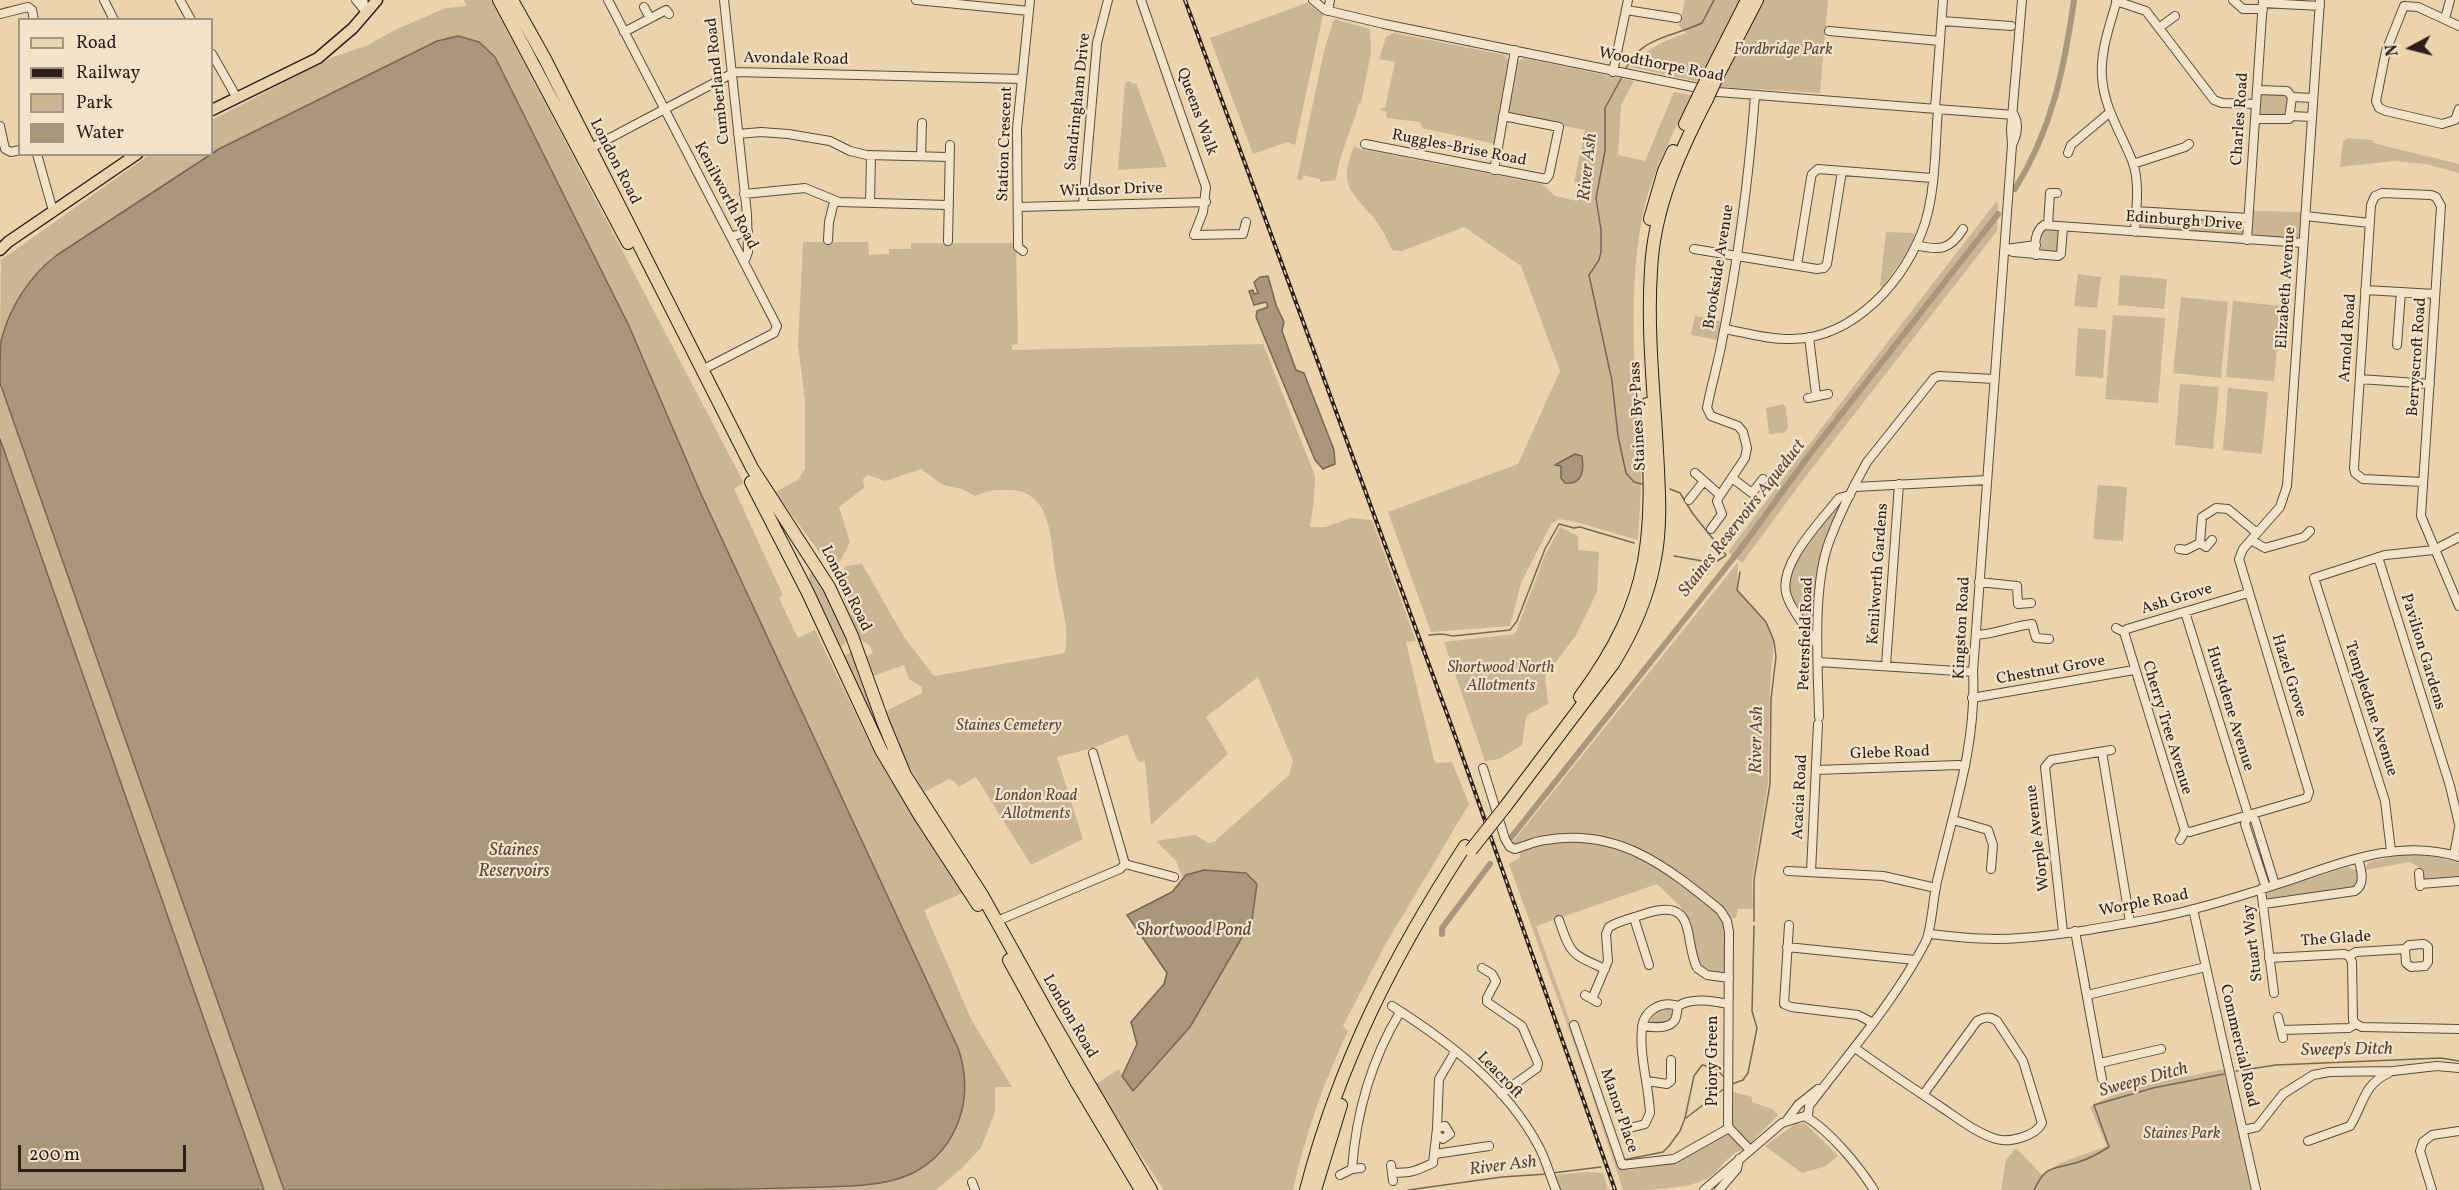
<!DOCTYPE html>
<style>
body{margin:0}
#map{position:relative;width:2459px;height:1190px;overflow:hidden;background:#ebd4ad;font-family:Vollkorn,serif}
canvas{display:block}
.legend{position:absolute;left:18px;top:18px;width:195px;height:138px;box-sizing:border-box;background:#f2e3ca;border:2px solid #a39483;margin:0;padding:8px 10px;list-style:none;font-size:18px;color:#2d1e18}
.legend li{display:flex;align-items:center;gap:12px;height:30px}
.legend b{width:30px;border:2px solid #a39483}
.north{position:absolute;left:2381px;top:18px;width:60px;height:60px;-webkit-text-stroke:4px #f2e3ca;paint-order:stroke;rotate:263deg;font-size:16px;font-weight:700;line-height:24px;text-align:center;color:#2d1e18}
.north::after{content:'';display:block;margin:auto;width:21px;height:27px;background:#2d1e18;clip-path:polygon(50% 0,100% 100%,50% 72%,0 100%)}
.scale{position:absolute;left:18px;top:1145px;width:168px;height:27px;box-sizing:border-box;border:3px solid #2d1e18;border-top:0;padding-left:8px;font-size:18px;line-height:21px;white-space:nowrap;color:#2d1e18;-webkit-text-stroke:4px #f2e3ca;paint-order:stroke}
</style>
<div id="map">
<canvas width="2459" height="1190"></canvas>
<ul class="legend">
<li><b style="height:8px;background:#ebd4ad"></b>Road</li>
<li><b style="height:8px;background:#2d1e18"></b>Railway</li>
<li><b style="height:16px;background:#cbb594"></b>Park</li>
<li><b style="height:16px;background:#aa967a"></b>Water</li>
</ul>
<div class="north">N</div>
<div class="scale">200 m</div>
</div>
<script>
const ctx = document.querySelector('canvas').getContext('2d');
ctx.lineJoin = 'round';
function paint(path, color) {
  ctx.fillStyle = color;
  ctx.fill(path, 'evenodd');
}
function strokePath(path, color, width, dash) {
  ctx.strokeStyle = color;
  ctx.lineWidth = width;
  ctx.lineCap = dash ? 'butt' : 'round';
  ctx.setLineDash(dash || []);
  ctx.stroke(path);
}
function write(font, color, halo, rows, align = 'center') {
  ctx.font = font + ' Vollkorn,serif';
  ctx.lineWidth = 4.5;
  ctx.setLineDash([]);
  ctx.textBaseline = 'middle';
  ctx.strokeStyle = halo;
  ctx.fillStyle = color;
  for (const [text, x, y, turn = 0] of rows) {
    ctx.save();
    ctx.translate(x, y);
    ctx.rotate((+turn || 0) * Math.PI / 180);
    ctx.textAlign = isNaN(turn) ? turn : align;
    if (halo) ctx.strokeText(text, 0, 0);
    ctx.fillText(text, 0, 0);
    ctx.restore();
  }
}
paint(new Path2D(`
 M464 0H491L744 483 734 489 783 595 779 598 798 638 815 630 874 752 954 880 965 892 924 910 972 1021 1012 1087H995V1112L981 1148 962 1168 936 1190H738L878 1183C905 1178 940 1160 953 1134 957 1126 958 1116 960 1107 966 1086 965 1069 958 1048L701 494 629 326 495 57 443 38 212 153V120L333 57 366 46 397 29 446 8 467 6Z
 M1685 0H1741L1700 82 1630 67C1648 48 1661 42 1686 33L1679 26Z
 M1764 0H1828L1820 93 1720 87Z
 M1307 3 1323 15 1295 145 1287 142 1253 154 1210 38Z
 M1334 19 1370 29 1371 53 1361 103H1359C1352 130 1339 153 1336 180L1320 182V179L1303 175 1302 180 1297 179 1324 51Z
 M1394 33 1505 55 1510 62 1495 144 1422 128 1420 122 1386 118 1387 112 1380 110 1381 108H1385L1395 62 1379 59 1386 37Z
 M1523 58 1634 81 1621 105 1618 155 1645 161 1674 92 1691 95C1673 135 1650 175 1642 218 1626 303 1637 390 1641 477 1641 498 1639 519 1638 540L1576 522 1559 519 1551 524 1521 583 1510 626 1431 632 1388 512 1518 464 1560 371 1521 266 1464 227 1402 251 1392 250C1387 238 1381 227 1373 217 1349 189 1339 185 1354 146L1360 149 1542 184 1555 196 1577 201 1580 184 1574 182 1585 130 1508 115 1517 62Z
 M1130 81 1132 84 1136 83 1167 167 1118 170 1125 83Z
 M2264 93 2289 95V116L2260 117 2261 95Z
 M2347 138 2372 140 2373 143 2459 164V173L2426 164 2394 161 2340 167 2343 141Z
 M149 155H209L51 259C25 283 14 310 0 342L1 260Z
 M1996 202 1998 203 1997 231 1803 480 1742 563 1728 552C1816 434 1906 318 1996 202Z
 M2253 211 2301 212 2300 235 2296 239 2255 237 2251 231Z
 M2143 217 2241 222 2244 231 2240 235 2235 236 2144 229 2140 225V218Z
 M2044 228 2058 229 2060 232 2058 254 2039 251Z
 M1886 232 1914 233 1915 235 1908 251 1883 287 1880 286Z
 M803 242H868L869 255 889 254V249H911V243H1016L1018 344 1012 345V350L1263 344 1315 476 1314 500 1310 527H1325L1351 518 1372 520 1416 641 1406 642 1434 760 1437 763 1452 762 1469 804 1384 947 1343 1026 1348 1031C1324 1081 1305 1135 1293 1190H1164L1117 1120 1096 1084 1119 1069 1122 1076 1190 1027 1186 875 1183 879 1176 861 1156 841 1195 835 1208 843 1214 842 1289 775 1293 761 1258 677 1206 717 1228 754 1151 825 1145 761 1138 762 1127 734 1093 748 1057 757 1083 839 1031 865 976 777 958 787 954 781 949 779 924 792 900 751 886 711 922 693V687L909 679 904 665 873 676 866 657 873 653 869 645 860 639 836 579 846 566 862 564 904 637 934 676 1065 653C1070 626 1060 602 1056 575 1051 544 1053 492 1011 490 993 490 993 489 975 496L962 489 943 485 921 469 885 481 868 475 863 479 864 488 839 507 850 542 839 563 828 564 775 492 798 480 805 469V400L798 345Z
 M2078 274 2101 277 2097 308 2074 306Z
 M2120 275 2167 279 2164 309 2118 305Z
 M2181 297 2228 302 2221 378 2173 373Z
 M2233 301 2281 306 2274 381 2226 377Z
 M2113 315 2165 318 2158 403 2105 399Z
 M1695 316 1721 321 1718 340 1691 335Z
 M2078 328 2106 330 2103 378 2075 376Z
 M0 383 284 1190H264L0 439Z
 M2180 384 2219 387 2213 449 2175 445Z
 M2228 388 2268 392 2262 454 2223 450Z
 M1783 404 1786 408 1788 428 1784 433 1769 434 1766 408Z
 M2098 485 2127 487 2123 541 2093 539Z
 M1850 495 1828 542 1814 631 1792 602 1786 571 1839 498Z
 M1560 527 1578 536V550L1599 552 1597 592 1576 635 1545 677 1548 704 1526 716 1522 745 1499 759 1485 761 1444 642 1515 634 1545 555Z
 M1738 562 1737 589 1764 619 1774 641 1770 684 1768 784 1752 881 1753 909H1738L1736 918 1724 917 1729 937V978L1697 968 1682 908 1657 884 1536 926 1622 1168 1630 1170 1681 1160 1729 1130 1745 1149C1725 1154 1723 1169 1708 1178 1687 1190 1647 1190 1623 1190L1584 1071 1509 864 1519 858 1521 852 1566 835 1540 837 1518 845 1511 844Z
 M815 571 844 632 847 640 843 646H838L809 582V574Z
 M854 648 900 777 842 655 849 654Z
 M2402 855C2422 854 2440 857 2459 863V881L2422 880 2420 868 2410 862 2365 870 2368 862Z
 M2348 867 2356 870 2359 883 2353 890 2270 899 2267 897 2268 892Z
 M1666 1007 1672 1010 1673 1019 1667 1024 1650 1023C1650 1015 1658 1009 1666 1007Z
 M2224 1069 2251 1190H2001L2006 1160 2016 1148 2042 1175 2060 1163 2107 1146 2090 1107C2119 1087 2188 1077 2224 1069Z
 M1730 1091 1752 1097V1102L1772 1109 1778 1115 1749 1145C1729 1122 1729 1121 1730 1091Z
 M1805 1123 1838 1156 1826 1166 1802 1173 1765 1146 1795 1124Z
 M1587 1172 1603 1173 1608 1190H1560L1554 1175Z`), '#cbb594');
const water = new Path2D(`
 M458 36 479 42 495 57 629 326 701 494 958 1048C975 1096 959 1149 913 1173 879 1190 825 1186 788 1188 717 1190 646 1190 574 1190 478 1190 381 1190 284 1190L0 383C0 370 0 353 1 341 9 308 30 275 57 255L219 149 437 41Z
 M1268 276 1276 305 1284 322 1282 331 1296 370 1304 373 1334 450 1335 464 1323 469 1315 460 1256 317 1257 311 1268 307 1266 302 1254 305 1249 291 1253 290 1254 294 1258 293 1254 282 1260 277Z
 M0 439 264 1190H0Z
 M1575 454 1582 456C1584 470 1583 485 1565 483L1561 478V466L1555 465Z
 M1204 870 1246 873 1257 884 1252 920 1190 1027 1133 1091 1122 1076 1137 1044 1131 1022 1164 984 1167 973 1127 915 1172 892 1186 875Z`);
paint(water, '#aa967a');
strokePath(water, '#786653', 1.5);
strokePath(new Path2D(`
 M1625 70C1641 36 1673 37 1702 23L1714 0
 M1623 75 1605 108V151L1596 198 1601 230V252L1599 260 1589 275 1612 381 1618 436 1626 473 1634 482 1642 484
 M1670 489 1680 493 1693 514 1726 555
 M1674 556 1714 563 1725 556
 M1740 572 1737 590 1766 622 1774 641 1776 657 1771 699 1770 784 1754 880V921
 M1429 635 1442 634 1453 636 1510 630 1517 621 1545 549 1559 524 1574 528 1580 527 1634 543
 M2236 1071 2276 1065 2441 1058 2459 1061
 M1732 1084 1743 1080 1748 1073 1757 1028 1752 1011 1754 926
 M1686 1118 1725 1088
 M1623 1160 1663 1152 1669 1146 1680 1131 1685 1118 1694 1076 1702 1065 1715 1068 1724 1077
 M1552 1173 1601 1167
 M1408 1190 1502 1177 1547 1174
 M2034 1190C2046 1165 2051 1170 2075 1163 2087 1160 2098 1154 2109 1147L2094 1105 2153 1088 2224 1074`), '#786653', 1.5);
strokePath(new Path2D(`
 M2015 189C2052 129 2064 70 2074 0
 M1509 840 1739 551 1810 454 1998 214
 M1442 934V928L1490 864`), '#aa967a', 6);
const minor = new Path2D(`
 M104 0 114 20
 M180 0 191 20
 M356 0 366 12
 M363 0 366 12
 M608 0 777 326 774 333 702 370
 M724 0 747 214 748 252 745 260
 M916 0 1029 11
 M1141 0 1206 187 1203 212 1194 235 1243 234 1246 222
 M1313 0 1325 10 1384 24 1718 92 2014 115
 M2117 0C2110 25 2100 51 2102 77 2104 109 2122 134 2133 163 2140 184 2136 210 2135 232
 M2233 0 2243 9H2263
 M2116 1 2146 11 2214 100 2222 103 2256 104
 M2263 3 2320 6
 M644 7 650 18
 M1626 10 1677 18
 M1328 11 1330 0
 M0 14 28 7 32 10 34 20
 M2445 19 2450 0
 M1942 21 2011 26
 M2459 26 2418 7 2404 6 2386 51 2376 101 2379 108 2386 111 2442 124 2455 120 2459 109
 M2160 27 2175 16
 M1829 31 1940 41
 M624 32 666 10 669 14
 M212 54 237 98
 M1613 72 1628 0
 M2257 90 2287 91 2292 97 2313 98
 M1935 109 1943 0
 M2291 116 2312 117
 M2256 119H2289L2292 97
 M0 126 5 149 11 152 20 150
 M738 134 761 132 788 134 830 141 850 151 867 155 949 157
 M2013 143C2017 134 2019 124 2014 115
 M1365 144 1546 179 1549 175 1559 127 1503 116
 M589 149 735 72 1022 79
 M2068 153 2071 145 2109 113
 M37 154 53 211
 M921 156 922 123
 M2133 164 2185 147 2189 144
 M1494 170 1515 50
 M744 194 805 188 839 202 947 205
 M870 203 871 155
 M1083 205 1097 43 1108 0
 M1018 207 1206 202
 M2136 211 2248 218
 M2305 216 2370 223
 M2048 225 2050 193H2057
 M731 237 748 231
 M828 240 829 222 834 202
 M2247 240 2263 0
 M948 241 950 145
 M1916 245C1940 251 1950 250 1963 229
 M1694 249 1817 269 1824 268 1827 264 1842 171
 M2006 249 2013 252 2058 256 2061 254 2063 227
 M2006 249 2036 245
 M1023 251 1018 247 1017 129 1030 0
 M2036 255C2034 245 2035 231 2044 225L2303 243
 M1797 265 1811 178 1812 174 1818 169 1932 178
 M2365 290 2435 294
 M1725 329C1746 333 1770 340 1792 339 1855 338 1907 279 1925 223 1936 187 1935 146 1938 109
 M1809 337 1816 395
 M2397 345 2401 292
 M2360 379 2430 384
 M1808 398 1828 394
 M1695 473 1720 495
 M1732 478 1752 493 1763 479
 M2423 482 2363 479 2355 473 2354 468 2371 205 2375 196 2382 193 2431 195 2436 197 2441 206 2421 516 2459 606
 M1855 487 1987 480
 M1689 500 1704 481
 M1711 529 1722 514 1717 501 1719 497 1745 458 1747 448 1743 432 1738 426 1711 416 1707 408C1711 386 1718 364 1722 341 1738 260 1749 177 1755 95
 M2251 540 2265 548 2304 537 2310 531
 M2200 543 2202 517 2216 508 2228 509 2257 533
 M2179 549 2186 550 2200 543 2206 547 2212 540
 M2378 557 2450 786 2459 824
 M1979 582 2017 586 2018 604 2031 603
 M2185 612 2248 814 2245 824 2266 888
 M2116 628 2124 632
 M2124 632 2185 831
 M2124 632 2127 629 2248 593
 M1976 635C1996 634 2013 626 2032 624L2036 638 2049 639
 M1816 643C1808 629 1792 612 1787 596 1776 566 1821 521 1839 498L1850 495
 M1818 662 1973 672
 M1886 665 1899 484
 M1972 698 2134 670
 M1819 717C1818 667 1812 588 1829 542 1839 515 1853 487 1867 462L1934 378 1939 376 1994 379
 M2102 752 2130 922
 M1093 753 1125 864
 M1483 768 1505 839 1510 847 1515 849C1525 846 1535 841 1546 840 1619 828 1666 866 1720 910L1727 921 1729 932 1728 1124 1729 1128 1749 1149
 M1816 770 1959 765 1965 767
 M2248 814 2255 820 2275 885
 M1953 820 1988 830 1993 845 1991 869
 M2185 831 2190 832 2307 798 2309 792 2239 559 2243 549 2280 507 2287 486 2320 0
 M2180 840 2185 831
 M2391 851 2385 801 2314 578 2385 555 2434 550 2459 537
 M2454 855 2459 828
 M1788 871 1883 876 1936 888
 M1811 872 1818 724
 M2419 873 2420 886
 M2420 884 2459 881
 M2261 889 2274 993
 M2264 904 2355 891C2366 884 2361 869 2358 858
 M2193 909 2256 1190
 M1634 918 1649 965
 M1559 920C1571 956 1572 954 1605 969
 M997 921 1120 869 1125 864 1174 877
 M1789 925 1784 1004 1791 1007 1858 1015 1873 1023
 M2075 931 2102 1079
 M2063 932 2045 767 2051 760 2111 750
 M1930 934C1960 937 1990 941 2020 938 2065 935 2112 926 2155 918 2197 910 2238 897 2278 884 2337 865 2398 837 2459 857
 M1787 947 1915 960
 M2349 956 2352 962 2353 1020 2356 1024
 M2269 958 2344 954 2349 956 2356 952 2405 949 2409 945 2424 944 2428 947V962L2425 966 2411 967 2406 963 2405 949
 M1482 968 1492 974 1496 981 1487 998V1002L1522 1026 1538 1063 1537 1068 1501 1094
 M1585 995 1597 1002
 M2087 995 2206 967
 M1592 999 1608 961 1606 934 1609 927C1618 921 1633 918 1644 914 1698 896 1683 938 1697 968L1707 975 1729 978
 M1392 1006C1449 1042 1507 1086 1539 1147 1546 1160 1550 1176 1556 1190
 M2278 1017 2283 1038
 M1574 1025 1622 1165 1674 1159 1729 1128
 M1642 1026C1651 1027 1669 1030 1675 1020 1677 1016 1677 1010 1678 1006
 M2281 1030 2349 1028 2356 1024 2362 1027 2459 1029
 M1855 1048C1884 1069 1914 1089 1944 1109 1960 1120 1977 1133 1996 1139 2010 1143 2036 1136 2042 1123L2023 1061 1997 1021C1989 1016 1985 1017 1977 1021L1923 1095
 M2100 1063 2161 1049
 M1647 1081 1667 1084 1671 1081V1060
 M1805 1116C1831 1132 1858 1165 1874 1190
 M1787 1120 1798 1105 1818 1089
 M1626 1129 1645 1124 1650 1113C1649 1087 1639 1055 1642 1029 1643 1011 1661 1000 1678 1006 1692 997 1713 1001 1728 1004
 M2243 1130 2257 1127 2283 1094 2313 1075 2329 1072 2393 1071 2437 1066 2459 1068
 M1437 1135 1443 1139 1450 1134 1445 1126 1437 1128
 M2308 1141 2350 1126C2363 1106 2363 1084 2389 1073
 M1435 1154 1489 1146
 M1391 1165 1393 1181
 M1352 1169C1356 1113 1372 1059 1400 1012
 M1392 1173C1413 1173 1415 1171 1433 1163L1437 1128 1439 1079 1455 1052
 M1340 1175 1352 1169 1361 1168
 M972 1182 975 1190
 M1704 1190 1782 1123 1808 1115 1809 1106C1849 1053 1894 1002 1925 943 1931 933 1933 901 1936 886 1952 815 1977 746 1973 672L2012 145 2011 129 2022 0
 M1719 1190 1737 1169 1739 1159
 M2432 1190 2420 1151 2423 1142 2432 1135 2459 1131`);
const major = new Path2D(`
 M212 110 318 58 353 28 377 0
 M0 250 8 242 137 154`);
const highway = new Path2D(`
 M499 0 628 243
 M512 0 545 59 752 468 829 587 852 636 883 722 905 775 982 895 1051 1019 1151 1190
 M1709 75 1747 0
 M1717 77 1757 0
 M1685 124 1699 95
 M1650 219 1664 171 1673 151
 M751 482 808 593 881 750 920 816 978 905
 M1580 697C1658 591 1652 529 1647 404
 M1505 807 1613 664C1632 633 1647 600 1654 564 1662 527 1659 489 1657 451 1654 392 1647 330 1651 270 1654 208 1679 153 1707 99
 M1009 960 1077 1083 1141 1190
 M1306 1190C1339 1063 1394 955 1465 846
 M1315 1190 1341 1105`);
strokePath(minor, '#5c4c3d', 10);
strokePath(major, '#2d1e18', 13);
strokePath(highway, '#2d1e18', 14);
strokePath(minor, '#f2e3ca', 8);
strokePath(major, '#ebd4ad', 10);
strokePath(highway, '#ebd4ad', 12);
const rail = new Path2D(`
 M1185 0 1457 741 1615 1190`);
strokePath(rail, '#2d1e18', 4);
strokePath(rail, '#f2e3ca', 1.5, [4.5]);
const highwayBridge = new Path2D(`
 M1699 95 1709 75
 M1707 99 1717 77
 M1471 850 1505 807`);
strokePath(highwayBridge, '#2d1e18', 14, []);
strokePath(highwayBridge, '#ebd4ad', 12);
write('italic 16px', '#5c4b3d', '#f2e3ca', [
 ["Fordbridge Park",1783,51],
 ["Shortwood North",1501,669],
 ["Allotments",1501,687],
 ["Staines Cemetery",1009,727],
 ["London Road",1036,797],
 ["Allotments",1036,815],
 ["Staines Park",2182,1135]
]);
write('16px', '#2d1e18', '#f2e3ca', [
 ["Avondale Road",796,60,1],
 ["Woodthorpe Road",1661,66,11],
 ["Cumberland Road",719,81,-96],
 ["Sandringham Drive",1079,102,-84],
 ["Queens Walk",1196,112,70],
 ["Charles Road",2241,119,-86],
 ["Station Crescent",1006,144,-88],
 ["Ruggles-Brise Road",1459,149,11],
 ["London Road",614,162,63],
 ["Windsor Drive",1111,191,-2],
 ["Kenilworth Road",725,196,62],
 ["Edinburgh Drive",2184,222,4],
 ["Brookside Avenue",1720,267,-81],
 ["Elizabeth Avenue",2287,288,-86],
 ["Arnold Road",2349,338,-86],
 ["Berryscroft Road",2418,357,-86],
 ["Staines By-Pass",1639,416,-93],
 ["Kenilworth Gardens",1879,574,-86],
 ["London Road",845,589,63],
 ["Ash Grove",2177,600,-17],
 ["Kingston Road",1963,628,-87],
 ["Petersfield Road",1807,634,-88],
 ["Pavilion Gardens",2422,652,73],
 ["Chestnut Grove",2051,671,-10],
 ["Hazel Grove",2288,676,73],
 ["Hurstdene Avenue",2229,709,73],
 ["Templedene Avenue",2370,709,72],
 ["Cherry Tree Avenue",2166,728,73],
 ["Glebe Road",1890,754,-2],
 ["Acacia Road",1801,797,-87],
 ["Worple Avenue",2039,838,-97],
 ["Worple Road",2144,904,-11],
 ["The Glade",2336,940,-4],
 ["Stuart Way",2254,943,-97],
 ["London Road",1069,1017,60],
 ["Commercial Road",2238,1046,77],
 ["Priory Green",1714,1061,-90],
 ["Leacroft",1499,1076,46],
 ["Manor Place",1618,1111,71]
]);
write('italic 18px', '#59483a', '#f2e3ca', [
 ["River Ash",1589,167,-84],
 ["Staines Reservoirs Aqueduct",1743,519,-52],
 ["River Ash",1758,740,-89],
 ["Staines",514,852],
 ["Reservoirs",514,873],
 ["Shortwood Pond",1194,932],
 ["Sweep's Ditch",2347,1051,-1],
 ["Sweeps Ditch",2144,1081,-15],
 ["River Ash",1503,1167,-7]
]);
</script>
